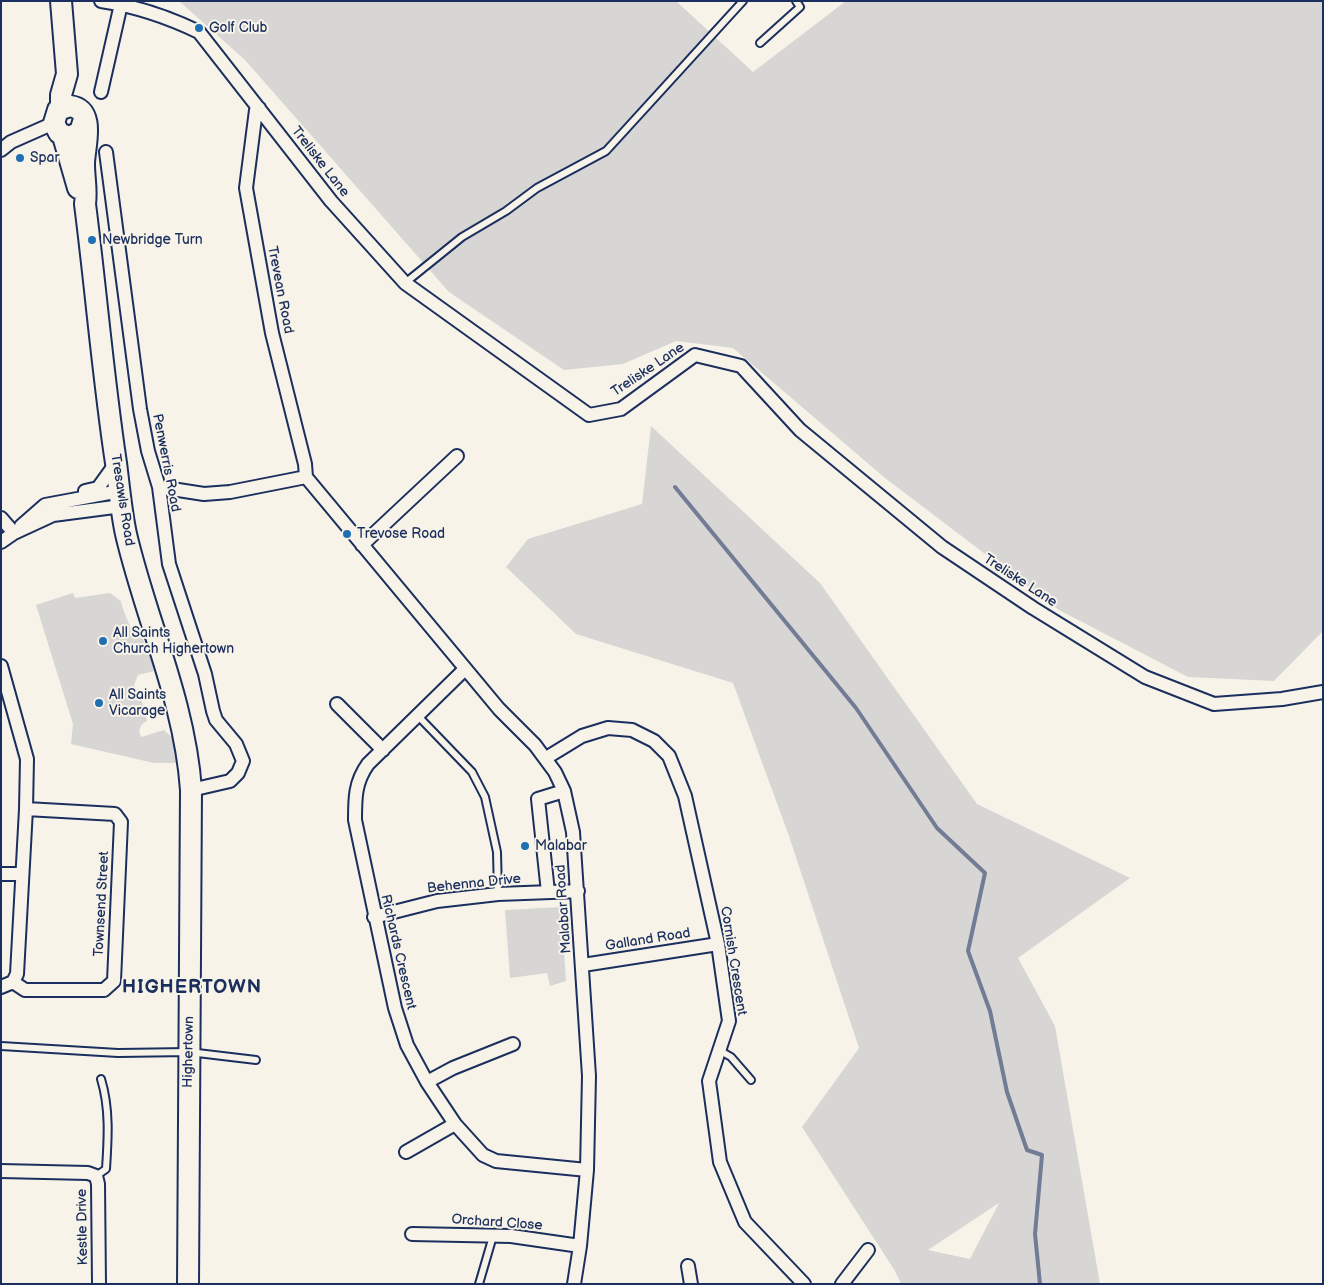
<!DOCTYPE html>
<style>
body{margin:0}
#map{position:relative;width:1324px;height:1285px;overflow:hidden;background:#f7f3e8;font-family:"Balsamiq Sans",sans-serif}
canvas{display:block}
.frame{position:absolute;inset:0;border:2px solid #1b2f5e;pointer-events:none}
</style>
<div id="map">
<canvas width="1324" height="1285"></canvas>
<div class="frame"></div>
</div>
<script>
const ctx = document.querySelector('canvas').getContext('2d');
ctx.lineJoin = 'round';
function paint(path, color) {
  ctx.fillStyle = color;
  ctx.fill(path, 'evenodd');
}
function strokePath(path, color, width, dash) {
  ctx.strokeStyle = color;
  ctx.lineWidth = width;
  ctx.lineCap = dash ? 'butt' : 'round';
  ctx.setLineDash(dash || []);
  ctx.stroke(path);
}
function write(font, color, halo, rows, align = 'center') {
  ctx.font = font + ' "Balsamiq Sans",sans-serif';
  ctx.lineWidth = 4;
  ctx.setLineDash([]);
  ctx.textBaseline = 'middle';
  ctx.strokeStyle = halo;
  ctx.fillStyle = color;
  for (const [text, x, y, turn = 0] of rows) {
    ctx.save();
    ctx.translate(x, y);
    ctx.rotate((+turn || 0) * Math.PI / 180);
    ctx.textAlign = isNaN(turn) ? turn : align;
    if (halo) ctx.strokeText(text, 0, 0);
    ctx.fillText(text, 0, 0);
    ctx.restore();
  }
}
paint(new Path2D(`
 M179 1H676L753 72 846 1H1323V631L1274 681 1188 677 1059 610 885 478 733 348 676 341 623 364 564 370 449 292 245 60Z
 M651 426 820 583 977 804 1130 878 1018 958 1055 1026 1100 1284H901L895 1271 802 1127 859 1048 789 836 733 683 576 634 506 567 528 539 642 504ZM999 1203 970 1259 928 1250Z
 M73 593 75 598 110 593 121 601C121 605 130 627 133 632 135 634 140 637 143 639L145 646 143 653 151 655 154 671 138 675 134 685 140 694 147 721 142 724 139 731 141 737 164 730 176 741 177 763H154L71 744 73 724 36 605Z
 M561 907 566 981 550 986 547 973 510 978 505 910Z`), '#d7d6d4');
strokePath(new Path2D(`
 M675 487 856 708 937 828 985 873 968 951 990 1011 1007 1092 1027 1150 1042 1155 1035 1234 1040 1284`), '#727c95', 4);
const service = new Path2D(`
 M760 43 800 7 796 1
 M405 283 462 237 506 211 537 188 606 151 743 1
 M418 716 472 772 485 797 497 852 498 894
 M1 1046 118 1053 189 1052 256 1060
 M719 1050 731 1057 751 1080
 M96 1176 106 1169C108 1139 110 1108 101 1079
 M479 1284 493 1236`);
const minor = new Path2D(`
 M101 1C135 6 168 17 199 32L331 201 405 283 589 415 621 409 695 355 741 366 800 430 942 547 1033 608 1145 677 1214 704 1282 699 1323 692
 M101 92 121 4
 M259 108 256 110 246 188 272 333 305 464 306 477
 M1 150 11 142 54 123
 M106 152 140 409 148 451 159 487 169 564 205 674 213 711 216 720 236 744 243 761 238 773 230 781 191 790
 M306 477 499 709 535 745 555 772 564 791 573 832 589 1076 587 1170 580 1246 574 1284
 M159 487 204 494 230 492 306 477
 M85 491 98 488 116 463
 M1 518 14 533
 M21 526 45 505 120 491
 M1 542 14 533 53 515 122 506
 M362 545 457 456
 M1 666 27 759 26 809 17 974 13 982 1 987
 M465 669 368 764C355 782 355 798 355 820L395 1008 407 1045 427 1082 455 1124 483 1155 496 1161 587 1170
 M337 704 383 750
 M546 758 582 736 608 728 632 730 654 741 669 756 685 796 718 944 729 1021 709 1081 720 1162 745 1222 804 1284
 M1 874H22
 M548 892 538 799 564 791
 M374 917 437 901 498 894 578 891
 M583 965 718 944
 M13 982 25 990H104L114 981 121 822 115 814 26 809
 M427 1082 453 1068 513 1044
 M406 1152 455 1124
 M1 1171 88 1173 96 1176 98 1184 99 1284
 M412 1234 511 1236 580 1246
 M688 1266 691 1284
 M842 1284 868 1250`);
const trunk = new Path2D(`
 M61 1 67 74 61 95V108
 M84 119 80 132 69 137 59 133 54 123 58 110 70 106C97 110 84 147 84 164 84 178 87 190 85 204 96 290 103 377 116 463 119 486 121 511 126 534 146 620 185 701 191 790L188 1284
 M63 136 78 188`);
strokePath(service, '#1b2f5e', 10);
strokePath(minor, '#1b2f5e', 16);
strokePath(trunk, '#1b2f5e', 24);
strokePath(service, '#f7f3e8', 6);
strokePath(minor, '#f7f3e8', 12);
strokePath(trunk, '#f7f3e8', 20);
for (const [x, y, r, color] of [
 [199,28,5,"#1f6fb2"],
 [20,158,5,"#1f6fb2"],
 [92,240,5,"#1f6fb2"],
 [347,534,5,"#1f6fb2"],
 [103,641,5,"#1f6fb2"],
 [99,703,5,"#1f6fb2"],
 [525,846,5,"#1f6fb2"]
]) {
  const dot = new Path2D();
  dot.arc(x, y, r, 0, 2 * Math.PI);
  ctx.fillStyle = color;
  ctx.fill(dot);
  strokePath(dot, '#f7f3e8', 2);
}
write('14px', '#1b2f5e', '#f7f3e8', [
 ["Golf Club",209,28],
 ["Spar",30,158],
 ["Newbridge Turn",102,240],
 ["Trevose Road",357,534],
 ["All Saints",113,633],
 ["Church Highertown",113,649],
 ["All Saints",109,695],
 ["Vicarage",109,711],
 ["Malabar",535,846]
], 'left');
write('14px', '#1b2f5e', '#f7f3e8', [
 ["Treliske Lane",320,162,52],
 ["Trevean Road",280,290,79],
 ["Treliske Lane",648,370,-34],
 ["Penwerris Road",166,463,79],
 ["Tresawls Road",122,500,81],
 ["Treliske Lane",1020,581,33],
 ["Behenna Drive",474,884,-6],
 ["Townsend Street",102,904,-87],
 ["Malabar Road",564,909,-94],
 ["Galland Road",648,940,-9],
 ["Richards Crescent",398,952,77],
 ["Cornish Crescent",733,961,81],
 ["Highertown",189,1052,-89],
 ["Orchard Close",497,1223,4],
 ["Kestle Drive",83,1227,-91]
]);
ctx.letterSpacing = '1px';
write('bold 19px', '#1b2f5e', '#f7f3e8', [
 ["HIGHERTOWN",192,988]
]);
ctx.letterSpacing = '0px';
</script>
